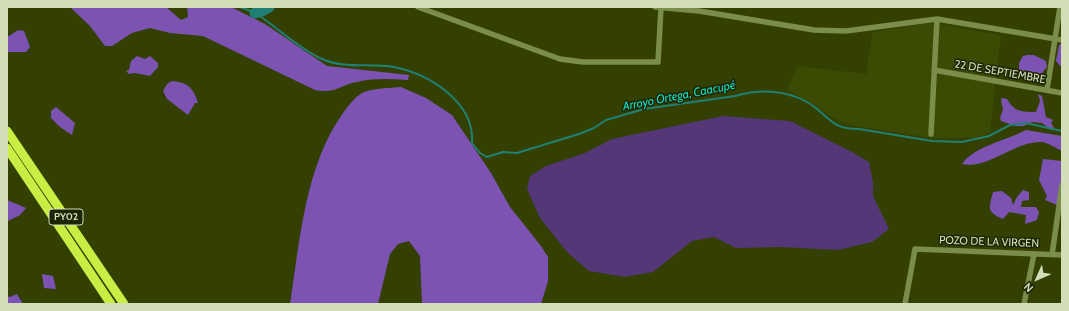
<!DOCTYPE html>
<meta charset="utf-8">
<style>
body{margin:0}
#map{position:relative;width:1069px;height:311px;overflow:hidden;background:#334001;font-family:Cabin,sans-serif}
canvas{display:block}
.frame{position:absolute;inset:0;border:8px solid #d2deb8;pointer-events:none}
.north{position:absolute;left:1017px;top:259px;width:40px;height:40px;-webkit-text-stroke:3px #1d2505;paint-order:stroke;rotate:225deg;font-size:11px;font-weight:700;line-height:16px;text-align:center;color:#d2deb8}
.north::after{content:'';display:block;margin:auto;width:14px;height:18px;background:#d2deb8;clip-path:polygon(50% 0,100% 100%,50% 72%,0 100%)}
</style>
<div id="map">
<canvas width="1069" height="311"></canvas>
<div class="frame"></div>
<div class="north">N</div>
</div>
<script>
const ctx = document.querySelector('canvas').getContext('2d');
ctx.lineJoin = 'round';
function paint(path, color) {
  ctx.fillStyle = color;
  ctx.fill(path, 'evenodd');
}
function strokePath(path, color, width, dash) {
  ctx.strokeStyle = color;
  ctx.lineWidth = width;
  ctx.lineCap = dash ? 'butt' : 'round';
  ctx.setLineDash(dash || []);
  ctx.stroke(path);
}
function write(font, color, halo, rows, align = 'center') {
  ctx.font = font + ' Cabin,sans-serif';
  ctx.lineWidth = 3;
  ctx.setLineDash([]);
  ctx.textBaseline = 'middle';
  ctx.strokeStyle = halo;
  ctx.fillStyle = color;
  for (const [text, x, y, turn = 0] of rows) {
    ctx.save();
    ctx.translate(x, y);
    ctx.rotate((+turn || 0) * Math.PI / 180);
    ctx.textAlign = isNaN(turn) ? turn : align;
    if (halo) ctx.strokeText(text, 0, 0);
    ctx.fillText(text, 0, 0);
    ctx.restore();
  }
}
paint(new Path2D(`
 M932 23 1001 35 990 132 976 138H932L850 125 837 120 787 89 798 66 866 74 873 32Z`), '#3c4b03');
paint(new Path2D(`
 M723 116 790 121 852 152 869 162 873 182V196L889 229 872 242 838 250 781 247 736 248 714 237 692 241 653 272 625 277 589 271 568 253 540 218 527 189 530 176 546 166 585 153 612 139Z`), '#533777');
paint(new Path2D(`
 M70 7H166L181 20 188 17 187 7H231L265 24 327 66 409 75 408 80C391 79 374 78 357 82 339 85 337 94 315 90L203 36 170 33 150 28 132 33 112 46H105L90 26Z
 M18 30 24 31 30 47 26 52H7V36H9Z
 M1062 44V68L1056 61 1059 45Z
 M1027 55H1034L1046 61 1047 67 1041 74 1043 73 1044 76 1040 77V79L1033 80 1029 77 1027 72 1019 70V63L1023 56Z
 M137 56 145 59 150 56 158 63V67L150 76 135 73 129 74 126 71 129 70 131 61Z
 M172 81C188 82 194 89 198 103H195L188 115 167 99 163 91 167 84Z
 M401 87 426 98 452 115 491 173 510 207 541 246 548 257V281L541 304H422L420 256 409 241 398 244 390 254 378 304H290C300 240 305 166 343 113 348 106 355 97 362 93 373 88 390 88 401 87Z
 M1038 94 1042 96 1046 117 1053 120 1051 123 1054 128 1051 130 1042 123 1032 122 1024 126H1016L1001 121 1000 118 1003 109 1001 101 1002 98 1007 99C1014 111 1020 112 1036 112L1040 101Z
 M56 107 75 123 72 135 60 127 51 118V111Z
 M1026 130 1062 136V151C1056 148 1048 143 1042 142 1014 141 988 170 962 164 973 147 1007 140 1026 130Z
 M1043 159 1062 161V207L1045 200 1047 196 1039 180Z
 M1023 190 1029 192V200L1022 201 1021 207H1036L1039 212 1037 220 1025 224 1026 215 1009 212 1003 219C986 212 989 208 993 192L1002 191 1011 198 1013 205 1017 197Z
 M7 200 26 208 20 215 8 221Z
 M42 274 53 276 56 289 44 288Z
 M17 294 23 304H7V296L10 297Z`), '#7c53b2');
strokePath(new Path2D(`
 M240 7C245 9 252 11 257 14 278 28 298 48 322 59 345 69 369 63 394 67 429 74 475 102 472 143L480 153 487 157 503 152 517 153 579 134 594 128 606 120 644 109 735 96C763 88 794 90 817 109 833 122 835 129 859 129L932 141 962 142 989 136 1010 125 1026 123 1062 131`), '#208073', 2);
strokePath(new Path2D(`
 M255 13 262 11 269 7`), '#208073', 11);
strokePath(new Path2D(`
 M418 7 560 59 583 62H658L661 8
 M655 7 699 11 814 30 846 31 937 19 1062 40
 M934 70 1062 93
 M1047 90 1060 7
 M931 134 937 19
 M1052 255 1062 185
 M905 304 915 249 1062 255
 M1024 304 1034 254`), '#7b8d4a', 5.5);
strokePath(new Path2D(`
 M7 131 124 304
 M7 148 111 304`), '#c8ee44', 9);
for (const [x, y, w] of [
 [66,217,34]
]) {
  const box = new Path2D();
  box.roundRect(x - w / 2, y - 8, w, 16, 3);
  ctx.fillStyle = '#1d2505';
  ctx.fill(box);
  strokePath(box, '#d2deb8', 1);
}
write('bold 10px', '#d2deb8', null, [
 ["PY02",66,217]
]);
write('11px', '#d2deb8', '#1d2505', [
 ["22 DE SEPTIEMBRE",1000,72,10],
 ["POZO DE LA VIRGEN",989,242,2]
]);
write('italic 12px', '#15dcc5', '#1d2505', [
 ["Arroyo Ortega, Caacupé",679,96,-11]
]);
</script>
